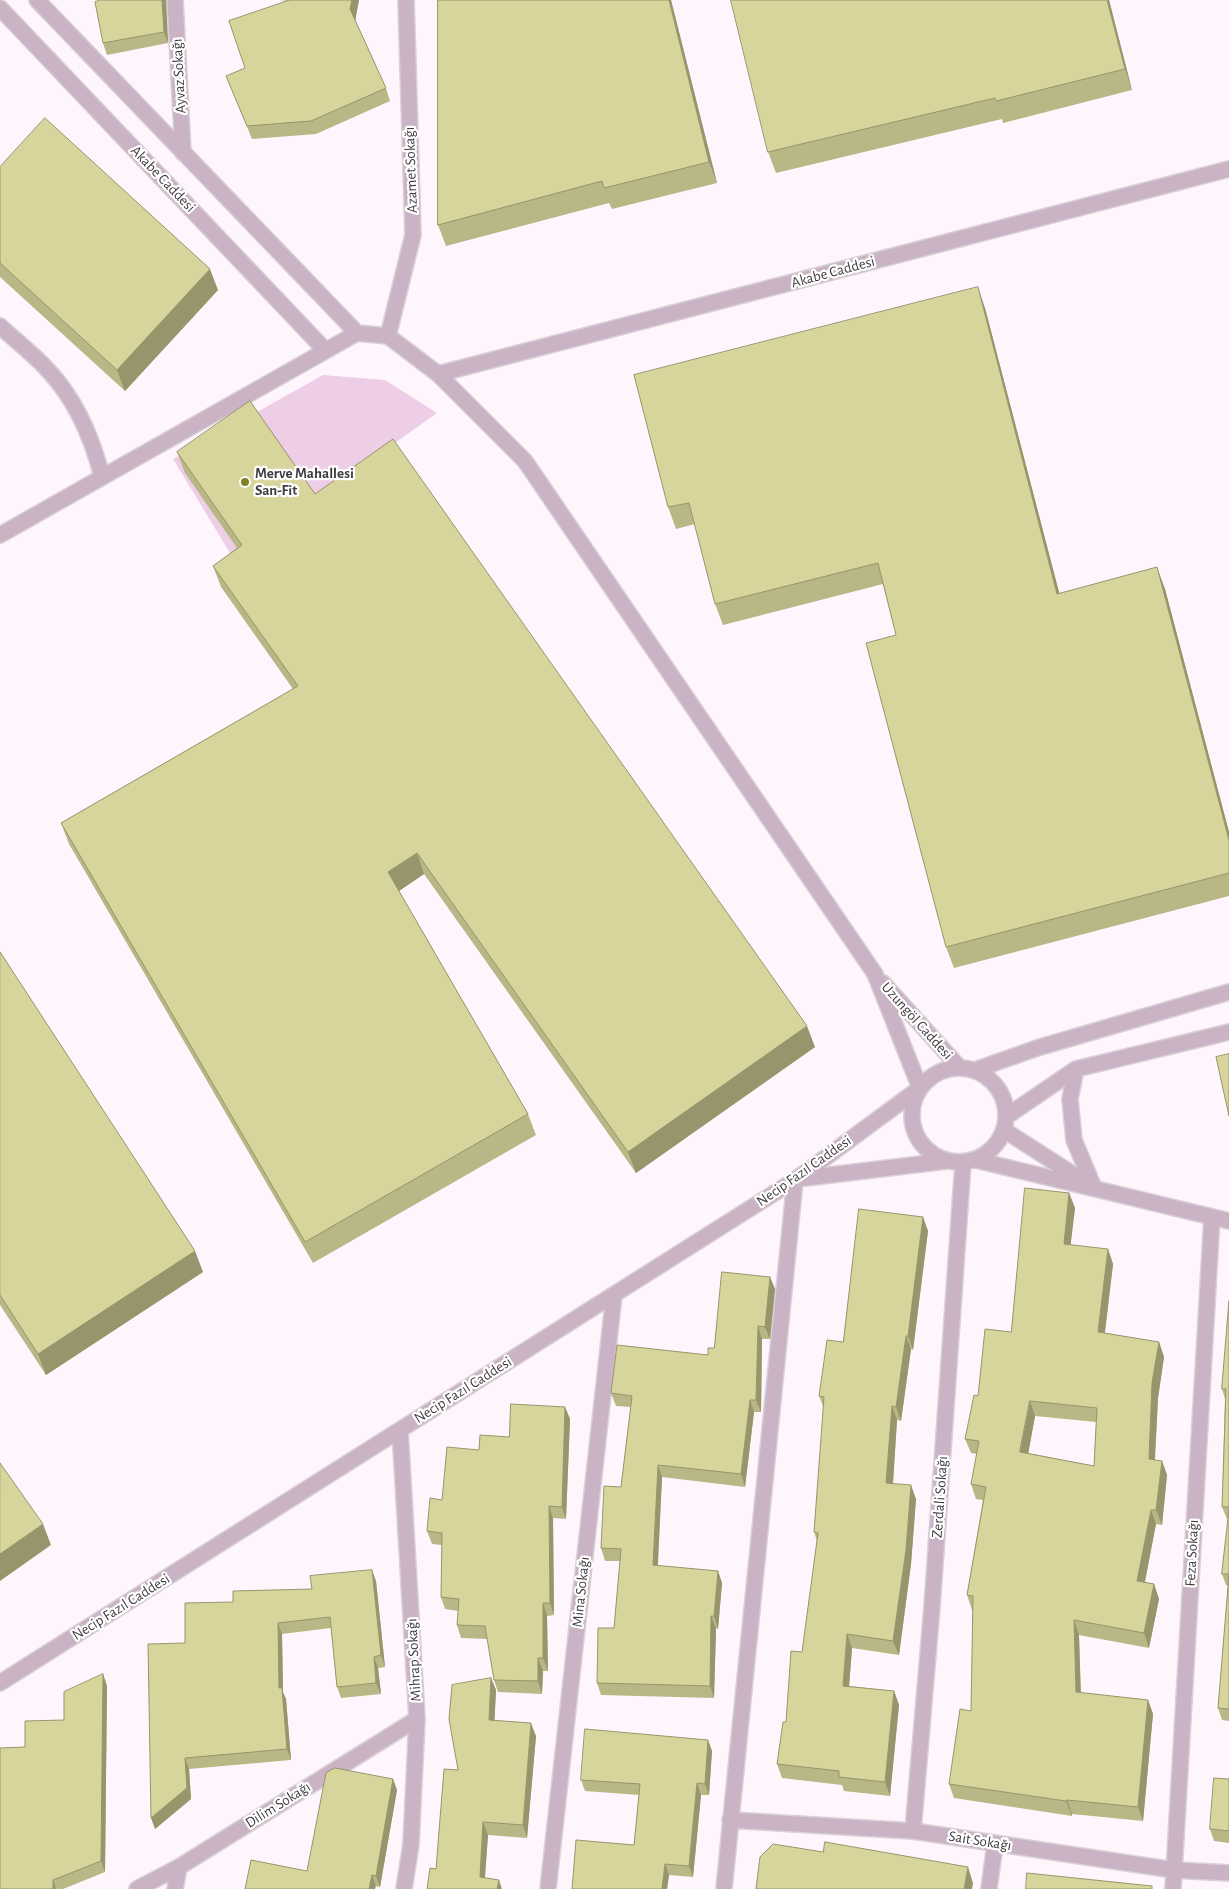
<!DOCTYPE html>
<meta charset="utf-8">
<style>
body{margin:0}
canvas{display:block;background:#fff6fd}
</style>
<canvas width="1229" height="1889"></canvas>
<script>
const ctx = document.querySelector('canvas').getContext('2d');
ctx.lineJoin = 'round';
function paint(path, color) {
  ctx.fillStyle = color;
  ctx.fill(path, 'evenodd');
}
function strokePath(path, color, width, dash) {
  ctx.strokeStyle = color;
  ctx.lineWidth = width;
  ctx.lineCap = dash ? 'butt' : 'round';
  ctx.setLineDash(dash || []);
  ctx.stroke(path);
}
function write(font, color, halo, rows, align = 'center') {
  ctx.font = font + ' "Alegreya Sans",sans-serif';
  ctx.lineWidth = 4.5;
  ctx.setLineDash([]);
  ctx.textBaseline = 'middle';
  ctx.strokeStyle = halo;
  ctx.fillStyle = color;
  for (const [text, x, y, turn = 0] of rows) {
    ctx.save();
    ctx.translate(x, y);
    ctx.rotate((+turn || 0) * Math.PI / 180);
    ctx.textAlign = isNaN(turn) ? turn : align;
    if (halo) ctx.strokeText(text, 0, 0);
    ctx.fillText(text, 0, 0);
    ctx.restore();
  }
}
paint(new Path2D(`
 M323 375 385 380 437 413 233 558 173 459Z`), '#eecee7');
const minor = new Path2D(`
 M37 0 357 333
 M175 0 183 153
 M0 8 325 350
 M0 326C15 340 32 353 46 368 75 398 92 437 102 477
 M388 336 413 235 406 0
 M438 374 1229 169
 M0 535 357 333 388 336 438 374 525 461 875 974 920 1088
 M883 983 960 1068
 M912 1115a47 47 0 1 1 94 0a47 47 0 1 1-94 0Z
 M1076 1069 1070 1099 1074 1140 1094 1188
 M975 1070 1037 1048 1229 992
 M1007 1116 1076 1069 1229 1032
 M1004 1130 1085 1182
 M976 1160 1229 1221
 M797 1179 946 1161
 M400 1430 417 1719 411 1844 404 1889
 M0 1683 795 1180 920 1088
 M730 1820 913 1831 1174 1870 1229 1873
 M913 1831 932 1607 963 1163
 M137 1889 179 1867 417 1719
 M175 1889 179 1867
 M548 1889 614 1295
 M724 1889 795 1180
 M989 1889 995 1844
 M1173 1889 1212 1217`);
strokePath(minor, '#d9d1d7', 18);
strokePath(minor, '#c9b3c4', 15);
paint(new Path2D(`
 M101 0H166L168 43 107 55 103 43Z
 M279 0H359L355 20 386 88 390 101 316 134 252 139 226 76 245 68 288 1Z
 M671 0 717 183 612 209 609 203 446 246 438 225Z
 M1109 0 1132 90 1003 123 1002 119 776 173 768 152Z
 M0 167 218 290 125 391 0 277Z
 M985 308 1059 593 1165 589 1229 832V896L954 968 946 947 896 635 883 584 723 625 715 604 695 524 676 529 668 507Z
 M177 452 315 494 815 1047 636 1173 424 874 399 891 528 1114 536 1135 313 1263 69 844 61 823 293 689 221 587 213 566 237 548 185 473Z
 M0 952 203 1272 46 1375 0 1305Z
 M1069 1193 1075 1208 1070 1245 1108 1249 1113 1264 1105 1333 1159 1342 1164 1357 1158 1398 1155 1460 1162 1461 1167 1475 1162 1525 1156 1524 1145 1582 1154 1584 1159 1599 1149 1648 1079 1635 1081 1693 1148 1700 1153 1714 1143 1821 1072 1814V1816L954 1798 949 1784 971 1711 973 1610H972L967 1595 983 1500 976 1499 971 1484 977 1454 971 1453 965 1439 978 1396 1011 1332ZM1035 1416 1096 1422 1094 1466 1028 1453Z
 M923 1217 928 1231 913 1350 911 1349 901 1421 897 1420 893 1484 916 1499 911 1564 899 1655 852 1648 849 1686 894 1691 899 1705 890 1796 844 1791 842 1785 782 1778 777 1764 786 1722 802 1652 817 1541 814 1532 824 1408 819 1396 843 1342Z
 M770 1277 775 1289 770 1339H762L761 1412H754L745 1487 662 1477 658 1566 718 1571 722 1583 718 1629 716 1628 714 1698 601 1695 597 1683 614 1628 620 1561H605L601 1548 621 1487 631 1407 616 1406 611 1393 708 1355Z
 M1229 1301V1721L1222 1720 1218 1708 1228 1586 1226 1585 1222 1574 1228 1519H1227L1222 1507 1225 1399 1222 1389Z
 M565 1407 570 1419 566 1519 553 1518 554 1615 547 1616 548 1671H543L542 1694 498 1692 494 1680 487 1639 461 1638 457 1625 458 1611 445 1609 441 1597 442 1545 432 1544 427 1531 442 1500 479 1450 509 1437Z
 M376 1581 385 1667 378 1668 381 1694 341 1698 337 1687 331 1628 282 1634 283 1692 286 1699 291 1760 189 1769 191 1799 155 1829 185 1643 312 1589Z
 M103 1674 107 1686 105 1872 63 1889H0L25 1747 64 1720Z
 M491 1678 496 1690 494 1721 536 1736 527 1838 488 1835 485 1878 436 1869 458 1770Z
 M708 1740 712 1751 709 1795H701L693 1877 669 1875 667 1889H572L634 1845 639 1795 585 1791 581 1780Z
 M393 1779 397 1790 380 1887 307 1871Z
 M1229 1779V1843L1214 1841 1210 1829Z`), '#b9b785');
paint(new Path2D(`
 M162 0H166L168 43 164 32Z
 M352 0H359L355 22 350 9Z
 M669 0H671L717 183 709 162Z
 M1107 0H1109L1132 90 1125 69Z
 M210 269 218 290 125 391 117 370Z
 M978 287 985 308 1065 615 1057 594Z
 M1157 567 1165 589 1229 832V840Z
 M417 853 424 874 396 893 388 872Z
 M807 1026 815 1047 636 1173 628 1152Z
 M1069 1193 1075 1208 1069 1259 1064 1244Z
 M923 1217 928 1231 913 1350 908 1336Z
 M1108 1249 1113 1264 1103 1347 1098 1332Z
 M195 1251 203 1272 46 1375 38 1354Z
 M770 1277 775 1289 770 1339 765 1327Z
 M758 1326 762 1339 761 1412 756 1400Z
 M906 1336 911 1349 901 1421 896 1407Z
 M1159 1342 1164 1357 1158 1398 1154 1474 1149 1459 1152 1383Z
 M750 1400 754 1412 745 1487 741 1474Z
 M1030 1401 1035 1416 1026 1466 1020 1452Z
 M892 1406 897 1420 892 1497 886 1483Z
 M565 1407 570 1419 566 1519 562 1507Z
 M1162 1461 1167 1475 1162 1525 1156 1510Z
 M658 1465 662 1477 657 1578 653 1565Z
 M911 1485 916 1499 911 1564 899 1655 893 1641Z
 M549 1506 553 1518 554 1615 550 1603Z
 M1151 1510 1156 1524 1142 1596 1137 1581Z
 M43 1524 51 1545 0 1581V1554Z
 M372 1570 376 1581 385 1667 381 1655Z
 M718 1571 722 1583 718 1629 714 1616Z
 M1154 1584 1159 1599 1149 1648 1144 1633Z
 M543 1603 547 1616 548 1671 543 1658Z
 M711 1616 716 1628 714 1698 710 1686Z
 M1074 1620 1079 1635 1081 1707 1076 1692Z
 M278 1623 282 1634 283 1692 286 1699 291 1760 287 1749 279 1688Z
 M847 1634 852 1648 848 1700 843 1686Z
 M374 1657 378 1668 381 1694 376 1683Z
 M538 1658 543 1671 542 1694 538 1681Z
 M103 1674 107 1686 105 1872 101 1861Z
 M491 1678 496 1690 494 1733 489 1720Z
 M894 1691 899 1705 890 1796 885 1782Z
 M1148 1700 1153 1714 1143 1821 1138 1807Z
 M531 1723 536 1736 527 1838 523 1825Z
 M708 1740 712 1751 709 1795 705 1784Z
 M185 1758 189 1769 191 1799 155 1829 151 1818Z
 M393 1779 397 1790 380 1887 376 1876Z
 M697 1783 701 1795 693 1877 689 1866Z
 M1067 1800 1072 1814V1816L1066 1801Z
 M483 1822 488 1835 484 1889 480 1877Z
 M665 1864 669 1875 667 1889H662Z
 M968 1867 973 1883 972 1889H964Z
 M372 1875 376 1886 375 1889H369Z
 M53 1880 56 1889H53Z
 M499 1880 502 1889H497Z`), '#96956c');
const building = new Path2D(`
 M101 0H162L164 32 103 43 95 2Z
 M290 0H352L350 9 386 88 311 121 247 126 226 76 245 68 229 21Z
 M438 0H669L709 162 604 188 602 181 438 225Z
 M731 0H1107L1125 69 996 101 995 98 768 152Z
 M45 118 210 269 117 370 0 263V167Z
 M978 287 1057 594 1157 567 1229 840V873L946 947 866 643 896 635 878 563 715 604 689 503 668 507 634 375Z
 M250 401 315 494 393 439 807 1026 628 1152 417 853 388 872 528 1114 305 1242 61 823 298 686 213 566 242 545 177 452Z
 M0 952 195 1251 38 1354 0 1295Z
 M1229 1054V1116L1216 1057Z
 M1025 1188 1069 1193 1064 1244 1108 1249 1098 1332 1159 1342 1152 1383 1149 1459 1162 1461 1156 1510H1151L1137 1581 1154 1584 1144 1633 1074 1620 1076 1692 1148 1700 1138 1807 1067 1800 1066 1801 949 1784 960 1709 971 1711 973 1596 967 1595 986 1487 971 1484 979 1441 965 1439 974 1395 978 1396 985 1329 1011 1332ZM1030 1401 1097 1408 1094 1466 1020 1452Z
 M859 1209 923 1217 908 1336H906L896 1407 892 1406 886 1483 911 1485 906 1550 893 1641 847 1634 843 1686 894 1691 885 1782 839 1777V1771L777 1764 783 1722H786L791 1651 802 1652 818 1533 814 1532 824 1397 819 1396 827 1340 843 1342Z
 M722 1272 770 1277 765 1327 758 1326 756 1400H750L741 1474 658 1465 653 1565 718 1571 714 1616H711L710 1686 597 1683 598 1628H614L621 1549 601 1548 604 1486 621 1487 632 1396 611 1393 617 1345 708 1355V1348H714Z
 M1229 1301V1507H1222L1226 1389H1222Z
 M511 1404 565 1407 562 1507 549 1506 550 1603H543V1658H538V1681L494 1680 485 1626 457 1625 459 1599 441 1597 442 1533 427 1531 430 1498 442 1500 447 1447 479 1450 480 1435 509 1437Z
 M0 1463 43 1524 0 1554Z
 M1229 1510V1709L1218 1708 1229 1574H1222Z
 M372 1570 381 1655 374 1657 376 1683 337 1687 330 1617 278 1623 279 1688H282L287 1749 185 1758 187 1788 151 1818 148 1644 185 1643V1603L233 1602V1591L312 1589 310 1576Z
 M103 1674 101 1861 53 1880V1889H0V1748L25 1747V1721L64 1720V1692Z
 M491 1678 489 1720 531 1723 523 1825 483 1822 480 1877 499 1880 497 1889H427L430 1868 436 1869 444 1769 458 1770 449 1719 452 1685Z
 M585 1729 708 1740 705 1784 697 1783 689 1866 665 1864 662 1889H572L576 1840 634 1845 640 1784 581 1780Z
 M335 1768 393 1779 376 1876 372 1875 369 1889H245L251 1860 307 1871 326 1773Z
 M1214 1778 1229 1779V1831L1210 1829Z
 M825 1842 968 1867 964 1889H756L760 1857 773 1844 823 1852Z
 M1027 1873 1152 1886V1889H1026Z`);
paint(building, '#d7d59b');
strokePath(building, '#96956c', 1);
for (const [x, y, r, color] of [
 [245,482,5,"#837f26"]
]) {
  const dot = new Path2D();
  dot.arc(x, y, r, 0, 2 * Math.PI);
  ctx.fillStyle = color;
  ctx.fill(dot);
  strokePath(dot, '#fff', 2);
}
write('15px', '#403b3f', '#fff', [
 ["Ayvaz Sokağı",179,76,-93],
 ["Azamet Sokağı",411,170,-92],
 ["Akabe Caddesi",163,179,46],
 ["Akabe Caddesi",833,272,-15],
 ["Uzungöl Caddesi",917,1021,48],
 ["Necip Fazıl Caddesi",804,1171,-35],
 ["Necip Fazıl Caddesi",463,1390,-32],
 ["Zerdali Sokağı",940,1497,-86],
 ["Feza Sokağı",1192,1553,-87],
 ["Mina Sokağı",581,1592,-84],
 ["Necip Fazıl Caddesi",121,1607,-32],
 ["Mihrap Sokağı",414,1660,-93],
 ["Dilim Sokağı",278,1805,-32],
 ["Sait Sokağı",980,1841,9]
]);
write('bold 15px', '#403b3f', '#fff', [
 ["Merve Mahallesi",255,473],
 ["San-Fit",255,490]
], 'left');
</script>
